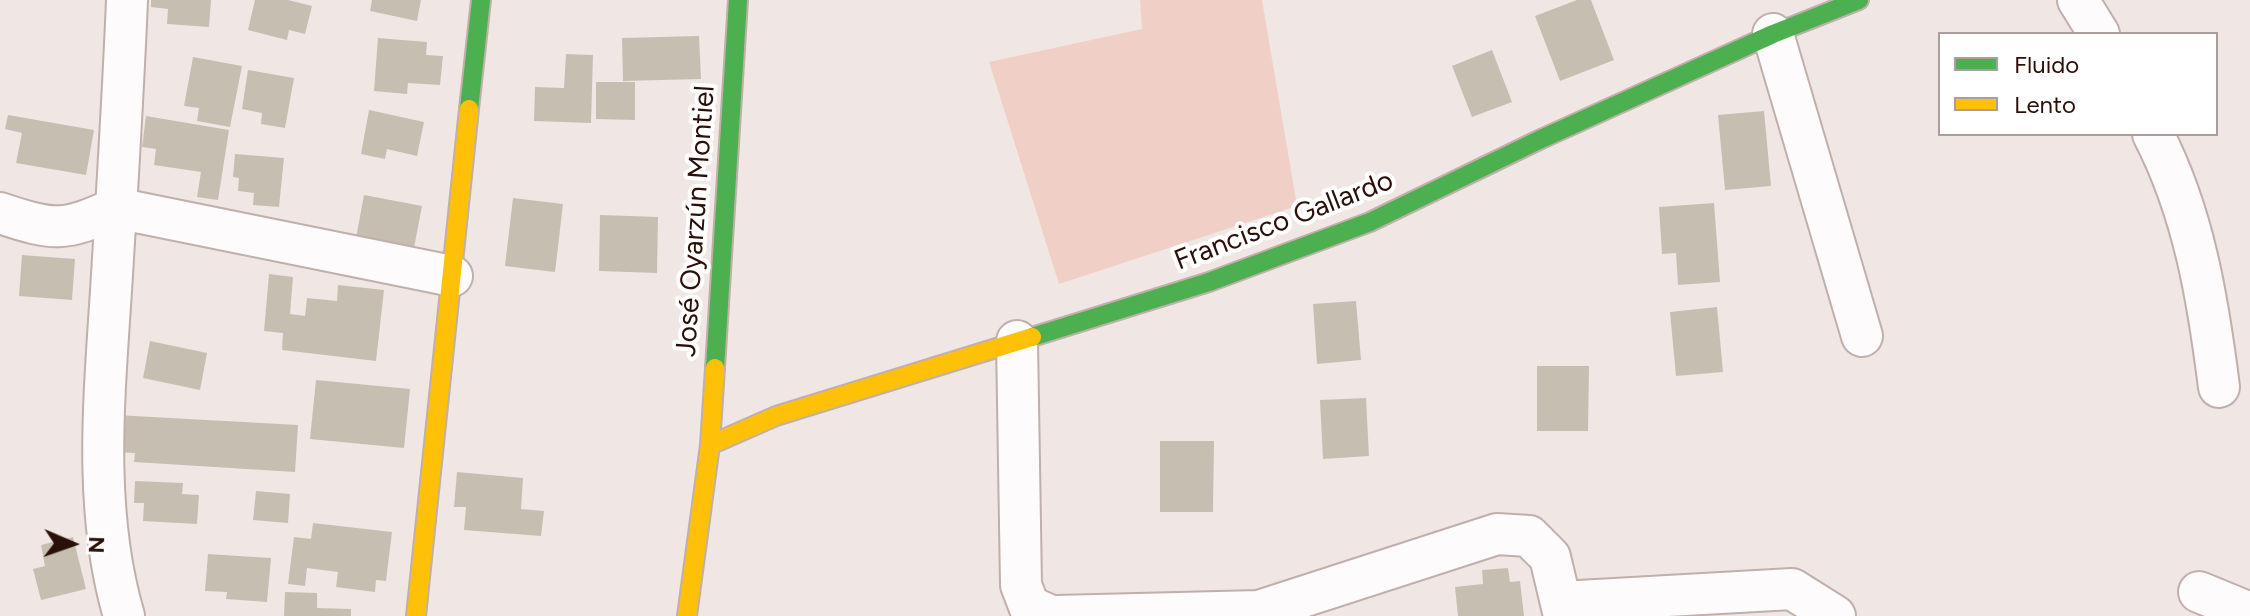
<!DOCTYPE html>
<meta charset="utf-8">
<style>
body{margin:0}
#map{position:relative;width:2250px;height:616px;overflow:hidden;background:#f0e7e4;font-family:Figtree,sans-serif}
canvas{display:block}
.legend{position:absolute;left:1938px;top:32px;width:280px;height:104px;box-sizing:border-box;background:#fff;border:2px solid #aa9f9d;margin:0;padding:10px 14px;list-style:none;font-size:24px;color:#2b1009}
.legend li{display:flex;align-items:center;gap:16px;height:40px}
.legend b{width:40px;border:2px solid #aa9f9d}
.north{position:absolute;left:32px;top:504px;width:80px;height:80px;-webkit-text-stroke:6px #fff;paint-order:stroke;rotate:92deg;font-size:22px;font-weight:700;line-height:32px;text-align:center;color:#2b1009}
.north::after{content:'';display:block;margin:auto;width:28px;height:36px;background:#2b1009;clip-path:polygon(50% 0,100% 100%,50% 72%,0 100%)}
</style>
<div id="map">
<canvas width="2250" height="616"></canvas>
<ul class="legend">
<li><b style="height:10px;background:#4caf50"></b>Fluido</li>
<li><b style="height:10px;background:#ffc107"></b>Lento</li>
</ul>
<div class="north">N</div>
</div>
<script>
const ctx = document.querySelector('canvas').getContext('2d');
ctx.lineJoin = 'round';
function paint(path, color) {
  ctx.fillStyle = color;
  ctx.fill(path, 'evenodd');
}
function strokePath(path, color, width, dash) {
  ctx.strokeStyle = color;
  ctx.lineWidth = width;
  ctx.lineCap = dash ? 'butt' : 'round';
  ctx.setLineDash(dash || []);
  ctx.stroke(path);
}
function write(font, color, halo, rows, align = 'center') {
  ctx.font = font + ' Figtree,sans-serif';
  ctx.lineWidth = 8;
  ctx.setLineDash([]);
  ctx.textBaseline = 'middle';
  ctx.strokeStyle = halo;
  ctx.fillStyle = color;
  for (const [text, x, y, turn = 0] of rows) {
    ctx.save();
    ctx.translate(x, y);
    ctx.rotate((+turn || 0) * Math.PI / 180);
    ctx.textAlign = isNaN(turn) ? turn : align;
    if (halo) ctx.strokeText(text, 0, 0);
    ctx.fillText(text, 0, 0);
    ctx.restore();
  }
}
paint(new Path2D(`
 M1140 0H1262L1297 206 1059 284 989 62 1142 29Z`), '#f0d0c6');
paint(new Path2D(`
 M151 0H211L209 27 167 24 168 9 151 7Z
 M255 0H288L312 6 305 34 289 30 287 40 248 30Z
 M372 0H421L417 21 370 11Z
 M1577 0H1591L1614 60 1560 81 1535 16Z
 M699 36 701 79 623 81 622 38Z
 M378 38 427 42 426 55 443 56 440 85 408 83 407 94 374 91Z
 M1492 50 1512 102 1472 117 1452 66Z
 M566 54 593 55 591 123 534 121 535 87 564 88Z
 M193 57 242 66 230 127 197 121 199 108 184 106Z
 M248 70 294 78 285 128 261 124 262 113 242 109Z
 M596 82H635V120L596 119Z
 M369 110 424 122 417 156 387 149 385 159 361 154Z
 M1764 111 1771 186 1725 190 1718 115Z
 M8 115 94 130 86 175 16 163 22 133 5 129Z
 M146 116 229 130 218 200 197 197 201 172 154 165 156 149 142 147Z
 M235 154 284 158 279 207 253 205 254 193 238 191 239 178 233 177Z
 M364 195 422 206 414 248 356 238Z
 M513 198 563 204 555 272 505 266Z
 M1714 203 1720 282 1678 285 1676 253 1662 254 1659 207Z
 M600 215 658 217 657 273 599 271Z
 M22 255 75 259 72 300 19 296Z
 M269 274 293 277 290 314 305 316 307 298 337 301 338 285 384 290 376 361 282 350 283 333 264 331Z
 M1356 301 1361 360 1317 364 1313 304Z
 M1717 307 1723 372 1676 376 1670 312Z
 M150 341 207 353 200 390 143 378Z
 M1537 366H1589L1588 431H1537Z
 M316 380 410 389 404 448 310 439Z
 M1366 398 1369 456 1323 459 1320 400Z
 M116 415 298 425 295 472 134 462 135 453 114 452Z
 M1160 441H1214L1213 512H1160Z
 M457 472 523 478 521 509 544 511 541 536 464 530 466 507H454Z
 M135 481 183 483 182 494 199 495 197 524 143 521 144 503H134Z
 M256 491 290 494 288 523 253 520Z
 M313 523 392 532 386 581 376 580 375 592 336 587 338 572 307 568 305 586 288 584 294 537 311 539Z
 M73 537 86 589 41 600 33 569 45 566 41 545Z
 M208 554 271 558 267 602 226 599 227 592 205 591Z
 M1508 568 1510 582 1520 581 1524 616H1458L1455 587 1483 584 1482 570Z
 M285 592 317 593V608L351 609V616H284Z`), '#c6bfb1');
const street = new Path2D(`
 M2078 0 2099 34
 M1773 34 1862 336
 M2153 134C2194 213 2208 300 2219 387
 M0 213C54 231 64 232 116 208L452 276
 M1017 341 1021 585 1029 606 1051 616
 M2199 592 2250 613
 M1561 602 1792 589 1835 616
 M124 616C93 511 104 399 111 291 117 194 123 97 127 0
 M1056 616 1259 611 1497 534 1529 536 1550 557 1564 616`);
const fast = new Path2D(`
 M469 109 481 0
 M1032 337 1209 282 1370 222 1539 140 1773 34 1859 0
 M715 368 738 0`);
const slow = new Path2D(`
 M710 445 776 416 1032 337
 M416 616 469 109
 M687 616 710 445 715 368`);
strokePath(street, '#c0afaa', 44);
strokePath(fast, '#c0afaa', 22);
strokePath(slow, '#c0afaa', 22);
strokePath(street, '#fdfbfb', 40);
strokePath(fast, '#4caf50', 18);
strokePath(slow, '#ffc107', 18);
write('28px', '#2b1009', '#fff', [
 ["José Oyarzún Montiel",696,221,-86],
 ["Francisco Gallardo",1284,221,-21]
]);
</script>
